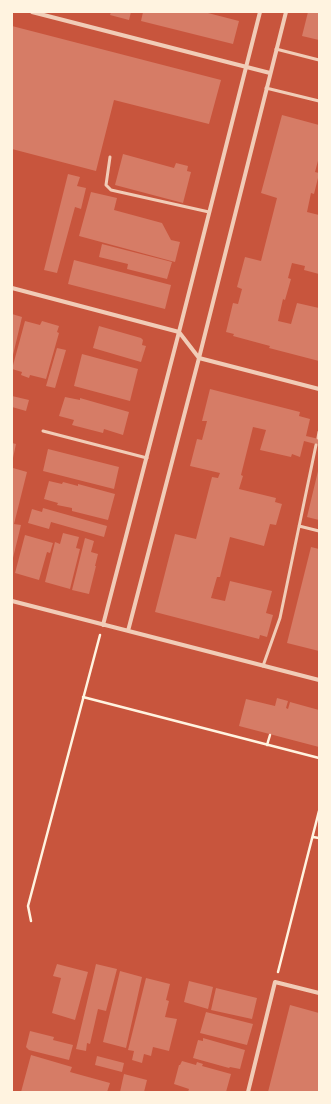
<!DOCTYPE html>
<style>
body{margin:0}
#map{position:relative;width:331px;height:1104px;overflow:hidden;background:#c8553d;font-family:"Playfair Display",serif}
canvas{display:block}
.frame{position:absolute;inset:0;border:13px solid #fff3e0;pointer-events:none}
</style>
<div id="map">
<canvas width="331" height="1104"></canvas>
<div class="frame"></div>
</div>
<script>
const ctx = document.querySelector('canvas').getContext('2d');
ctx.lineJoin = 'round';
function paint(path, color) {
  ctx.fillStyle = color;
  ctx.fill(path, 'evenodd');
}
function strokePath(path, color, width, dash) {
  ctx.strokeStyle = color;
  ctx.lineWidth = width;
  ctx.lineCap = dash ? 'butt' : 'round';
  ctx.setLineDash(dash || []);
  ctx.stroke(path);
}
paint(new Path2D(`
 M111 12H131L129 20 110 15Z
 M143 12H204L239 21 233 44 141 21Z
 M308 12H319V40L302 36Z
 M12 26 221 80 209 124 114 100 96 171 12 149Z
 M282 115 319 125V157L315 172 319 173V174L314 194 311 193 307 212 319 215V274L304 270 305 266 292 263 288 278 291 279 285 300 283 299 278 321 291 324 297 303 319 308V361L269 348 270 346 233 336 234 334 226 332 233 303 238 304 242 289 237 287 245 257 261 261 277 198 261 193Z
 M123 154 174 168 176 163 188 166 187 171 191 172 183 203 115 185Z
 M68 174 80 177 77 186 86 188 81 209 75 207 57 273 44 270Z
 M91 192 117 198 114 210 162 223 171 240 180 242 175 262 79 236Z
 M102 244 172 262 167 279 127 269 128 264 99 257Z
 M74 260 171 285 165 309 68 284Z
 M12 314 22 317 13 355H12Z
 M25 321 40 325 42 321 59 326 57 332 59 333 46 379 30 375 29 378 21 375 22 372 12 369Z
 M99 326 141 338 143 340 142 345 146 346 141 362 93 348Z
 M57 348 66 350 55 388 46 386Z
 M82 354 138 369 130 401 74 386Z
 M210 389 300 412 299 416 310 419 306 436 319 439V445L304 441 300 457 292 454 291 457 260 450 266 430 253 427 241 475 243 476 239 489 276 498 275 502 282 504 276 525 270 524 264 546 230 537 220 577H217L211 598 225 601 230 581 272 591 266 613 273 615 267 637 260 635 259 639 155 612 175 534 196 539 212 477 218 478 220 473 190 466 197 439 202 440 207 421H202Z
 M12 396 29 400 26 411 12 407Z
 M65 397 80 400V398L129 412 123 435 104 429 103 433 72 425 74 420 59 416Z
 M12 443 16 444 13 458H12Z
 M48 449 119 467 114 489 43 471Z
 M13 468 27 472 14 524 21 525 13 558 12 472Z
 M318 471H319V520L307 517Z
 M49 481 62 484 63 482 78 486V484L115 494 108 520 72 511V508L57 505 58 503 44 499Z
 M43 508 107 526 104 537 51 522 49 529 28 523 32 509 42 512Z
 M63 533 79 537 76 548 80 549 70 589 45 582 55 542 60 544Z
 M25 535 53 543 50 553 47 552 39 580 15 573Z
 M85 538 94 541 91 552 98 554 95 566H96L89 594 72 590Z
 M311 547 319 549V651L287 643Z
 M277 698 288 701 286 708 288 709 290 702 319 710V747L239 726 246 699 275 706Z
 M57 964 88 972 75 1020 52 1013 61 978 53 976Z
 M96 964 117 969 106 1011 98 1009 90 1044 87 1043 86 1051 76 1049Z
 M120 971 142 977 126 1048 103 1042Z
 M146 978 170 984 166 1000 169 1001 165 1017 177 1019 169 1051 153 1047 151 1056 144 1054 142 1063 132 1060 134 1051 128 1050Z
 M189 981 213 987 208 1009 184 1002Z
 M216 988 257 998 252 1019 211 1010Z
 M290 1005 319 1013V1092H268Z
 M206 1012 253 1024 247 1045 200 1033Z
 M30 1031 54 1037 53 1040 73 1045 69 1060 29 1050 26 1047Z
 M203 1038 245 1050 240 1069 230 1067 229 1068 193 1058 198 1040 203 1041Z
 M31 1055 72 1067 70 1072 110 1083 107 1092H21Z
 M97 1056 124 1063 122 1072 95 1065Z
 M182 1061 196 1065 197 1062 203 1064 202 1066 231 1074 226 1092H202L196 1091V1092H188L189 1089 174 1084 179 1065H180Z
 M124 1074 147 1080 144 1092H120Z`), '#d67c66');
strokePath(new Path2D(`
 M83 697 319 758
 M267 745 270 735
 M313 837 319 838
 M31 921 28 906 100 635
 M278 972 319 811`), '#fff3e0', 2.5);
strokePath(new Path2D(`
 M276 49 319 60
 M266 88 319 101
 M110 157 106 185 111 190 209 212
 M43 431 147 458
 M318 438 319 432
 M299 526 319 531
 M263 666 280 618 316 445`), '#f1ccb7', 3);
strokePath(new Path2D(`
 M32 12 270 73
 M12 288 179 332 199 358 319 389
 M12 601 319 680
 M103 625 179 332 260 12
 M128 631 199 358 286 12
 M248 1092 275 982 319 993`), '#f1ccb7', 4);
</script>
